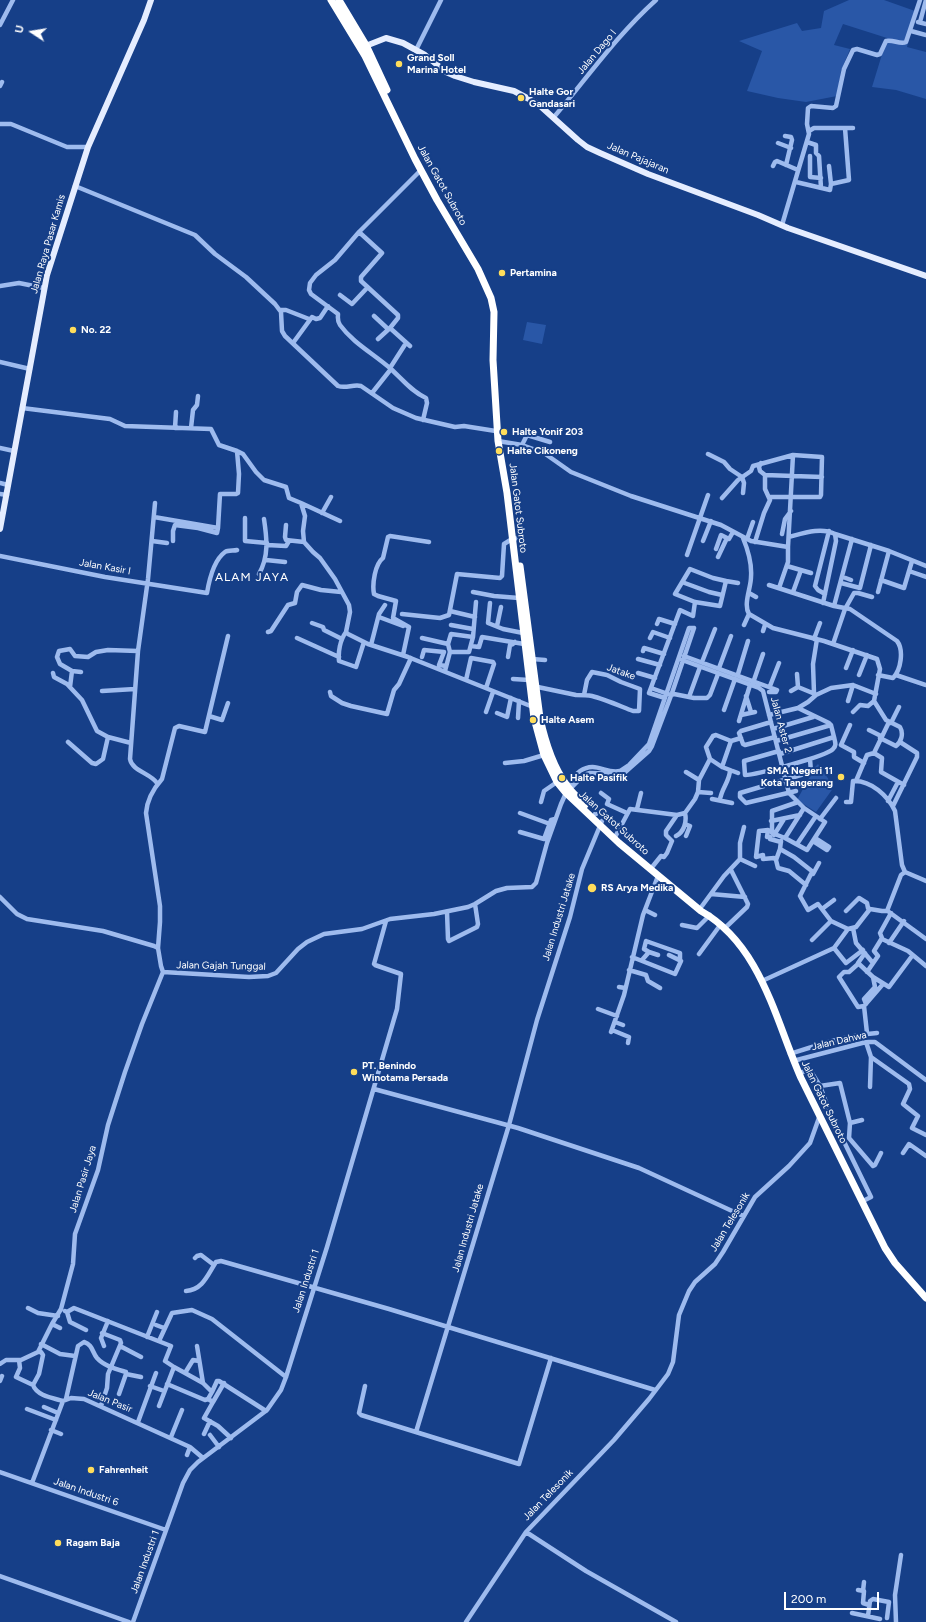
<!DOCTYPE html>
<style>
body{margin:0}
#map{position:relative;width:926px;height:1622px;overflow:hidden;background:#163f88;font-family:Figtree,sans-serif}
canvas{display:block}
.north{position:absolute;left:12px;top:12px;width:40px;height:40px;-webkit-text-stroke:3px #163f88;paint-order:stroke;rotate:282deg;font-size:11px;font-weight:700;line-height:16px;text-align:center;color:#fff}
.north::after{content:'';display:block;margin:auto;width:14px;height:18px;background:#fff;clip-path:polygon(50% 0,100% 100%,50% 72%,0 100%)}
.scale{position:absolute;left:784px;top:1592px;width:95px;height:18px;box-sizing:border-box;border:2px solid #fff;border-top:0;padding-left:5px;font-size:12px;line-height:14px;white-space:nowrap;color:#fff;-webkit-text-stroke:3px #163f88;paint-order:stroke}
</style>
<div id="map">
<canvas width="926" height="1622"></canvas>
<div class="north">U</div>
<div class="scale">200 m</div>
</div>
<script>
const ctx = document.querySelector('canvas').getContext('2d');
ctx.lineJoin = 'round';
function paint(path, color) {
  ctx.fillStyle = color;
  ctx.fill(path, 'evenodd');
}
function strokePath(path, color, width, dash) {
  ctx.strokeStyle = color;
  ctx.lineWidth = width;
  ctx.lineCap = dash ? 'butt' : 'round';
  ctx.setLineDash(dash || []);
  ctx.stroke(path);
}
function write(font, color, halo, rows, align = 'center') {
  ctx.font = font + ' Figtree,sans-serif';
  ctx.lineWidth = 4;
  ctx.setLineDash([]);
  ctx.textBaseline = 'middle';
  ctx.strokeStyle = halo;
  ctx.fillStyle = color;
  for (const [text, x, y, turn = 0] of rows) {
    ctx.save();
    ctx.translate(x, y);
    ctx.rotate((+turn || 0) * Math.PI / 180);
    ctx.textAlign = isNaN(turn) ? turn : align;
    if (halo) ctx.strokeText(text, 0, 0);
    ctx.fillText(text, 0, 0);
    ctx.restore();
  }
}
paint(new Path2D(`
 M849 0H884L915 11 907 47 926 52V99L896 90 872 87 887 38 843 24 834 45 850 49 841 71 837 96 806 102 778 98 747 91 762 51 739 41 797 23 802 31 821 28 824 11Z
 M527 322 546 325 542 344 523 340Z
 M818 764 834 787 816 812 797 800 815 767Z`), '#2957a7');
strokePath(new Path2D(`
 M918 22 926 24
 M920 22 926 0
 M0 25 13 0
 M911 31 926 35
 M416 50 441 0
 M0 86 2 82
 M554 117C587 78 618 34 656 0
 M0 124H11L67 147H88
 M809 131 814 128H853
 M785 136 791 137 792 140 786 165
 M807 142 816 145V153L819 156 821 188
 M778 143 791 148
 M810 156V177L821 178
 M773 166 775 162 777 161 798 170
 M829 166 831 184
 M421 170 359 232 335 260 316 275 310 283 309 290 311 294 338 314C338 318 337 321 340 325 353 343 374 354 391 369 402 379 412 392 426 398L427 403 423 420
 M796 182 830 190 831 184 849 180 845 128
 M75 186 195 235 215 254 246 277 275 304 281 312 282 331 285 336 338 386C346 389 353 384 361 386L393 408 416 418 455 427 464 426 502 432
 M782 225 809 134 807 124 808 108 811 106 833 108 836 106 844 69 853 50 857 49 877 55 880 54 886 41C893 39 900 45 906 42L920 0
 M359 232 382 253 361 277V281L398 315V318L390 328 410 346
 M0 286 19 283 44 288
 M340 295 352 304 367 288
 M280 310H286L309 319
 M374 316 388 329
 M378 339 390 328
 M293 343 312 317 316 319 320 318 328 306
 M0 362 30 369
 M390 368 406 343
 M372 393 391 369
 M22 408 110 419 125 426 211 429 219 445 237 451 243 454 256 472 264 480 286 487 289 498 301 503 305 516 303 531 304 542 313 552 320 558 335 579 349 605 350 612 346 632 348 634 368 644 408 657 533 707
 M175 428 176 412
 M191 428 193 410 197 405 198 396
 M498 441 522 445 544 453 571 472 631 496 721 525 751 541 788 547 793 455 753 466 751 471 738 480 722 498
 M522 445 527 435 550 442
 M0 448 14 451
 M708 454 724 462 730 469 742 477 744 483 743 493
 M761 463 759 467 760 471 765 475 822 477
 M0 483 8 485
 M0 494 7 495
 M770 497H820L821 495 822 457 793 455
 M155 503 148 579 138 651 130 759C132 771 150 773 157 783
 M301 503 340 521
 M322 513 331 497
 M154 517 218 528 220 494H236L238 493 239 474 237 451
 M245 518V541L267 543
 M286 525 285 537 286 540 304 542
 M782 534 785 519 791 511
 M789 537C804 533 821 527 835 534L889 551 926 566
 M743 538C748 550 752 564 751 577 751 588 743 604 749 614L773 628 824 641 877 659 880 669 874 701 886 720 900 727C904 734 901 742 896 746L880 738
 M747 539 753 522
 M152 541 167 543
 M173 541V531L175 525 198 528 217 533 218 528
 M703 541 711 521
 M755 542 764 513 770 500 765 489V475
 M267 545 286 546 289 541
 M716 549 721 535 729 539 733 532
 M687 555 708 495
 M0 556 105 577 207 593C209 581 214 560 225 552 228 550 234 551 237 550
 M718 557 727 538
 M266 560 285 562
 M912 561 909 571 926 577
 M787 566 811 573
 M690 569 713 578 726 581 720 606 695 602 675 594Z
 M259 574C269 556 267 539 264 519
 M843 577 851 580
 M881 580 904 588 909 571
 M726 581 738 583
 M682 582 709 592 722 595
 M841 583 860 588 871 545
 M769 585 834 606 850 609 897 641C904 650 901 670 893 678L878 675
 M779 588 788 562V547
 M473 592 494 596 519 598
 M793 592 801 570
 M878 592 889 551
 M749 593 756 597
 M825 594 818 590 815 586 829 531
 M490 603 488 623 503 629 523 633
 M823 603 836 541 835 534
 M834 606 852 539
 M450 611 475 617
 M402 614 440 618 449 615 457 574 500 578 502 576 504 544 512 539 517 538
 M379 617 403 626
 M312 623 323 627 324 630 342 639
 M657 624 659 619 675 624
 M451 625 473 629
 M744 625 749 614
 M497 626 501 607
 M763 631 765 625
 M268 632 271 631 288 605 295 603 297 592 302 585 321 590 341 592
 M346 632C340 640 338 652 339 661L356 667 364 642
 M297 638 339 657
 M422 638 448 644 450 652 445 671
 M650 638 653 632 670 638
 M814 639 820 623
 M448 644 451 634 473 637
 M833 644 845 609 854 593H858L872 597
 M371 645 379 614 385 605
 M471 646 479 647 482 637 524 644
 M643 651 644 648 664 654
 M450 652H469L473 637 476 602
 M403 655 409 627 393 618 396 601 378 596 374 594C372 584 375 564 383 558L388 537 390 536 429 542
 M684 656 777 690 776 692H769
 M422 657 424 650 444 652 439 665 446 666
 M508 657 510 645 513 644 515 642
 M532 659 545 660
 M638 659 660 665
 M682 660 759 688 763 691 789 793 804 808 785 838
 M702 662 715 629
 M719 668 731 636
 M846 668 853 650
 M72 671 60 664 57 657 59 651 70 649 75 656 88 657 96 652 108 650 138 651
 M53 673 54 677 67 684 82 700 97 731 108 737 131 743
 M638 673 655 678
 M738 674 748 641
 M797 674 798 687
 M859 675 867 655
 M896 675 926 685
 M513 679 529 680
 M466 680 471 658 493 662 494 664 486 688
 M754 680 763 654
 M533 686 576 695C581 695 587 695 592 696 604 699 620 706 633 711H639L640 689 621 682 607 675 592 672 587 680 584 695
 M770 686 779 663
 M70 687 72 671 81 672
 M651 688 671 695 674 694 694 698H707L710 695 718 674
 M102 691 135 689
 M791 691 798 687 815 694
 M330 692 331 696 342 703 351 706 387 714 394 690 399 684 411 658
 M814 693 813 664 817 639
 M746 696 751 712
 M689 697 700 667
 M665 698 649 693 680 610 693 616 695 602
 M848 701 853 685
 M798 708 829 723 831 725 834 737
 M724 710 735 679
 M486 712 493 692
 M853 712 860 705 868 706 874 701
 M497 713 507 717 511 698
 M741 715 755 712
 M769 715 798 708 808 702 816 695 831 688 853 685 876 694
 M209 716 222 720 228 703
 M518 718 519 701
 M739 721 750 685
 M771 722 741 731 739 733 743 744 745 745 775 737
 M891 723 899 707
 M850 725 841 745 854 752V757L864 763
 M773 729 813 717
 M869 730 881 736
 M776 741 831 725
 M68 742 92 763 96 764 103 759 108 737
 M779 751 744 761 745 775C756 775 827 756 833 749 837 745 835 742 834 737L780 754
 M874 753 889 722
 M710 759 722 767 738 773
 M505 763 524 761 544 755
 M722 767 731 741
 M686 772 699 780
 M856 781 867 755 874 753 882 758 881 772 904 785
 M796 791 746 803 740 797V793L811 772 810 759
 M698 792 711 793
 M601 793 609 799 607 804 627 813
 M712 799 732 803
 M720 800C721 789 730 781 730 770
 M888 801 898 782
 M541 802 544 791 557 782
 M798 802 772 811V833L785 838 807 850 825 822 804 808
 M846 802H851L853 781C871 780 888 796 895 811L902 865 905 872
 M893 806 917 757V753L900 742
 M637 809 641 793
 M520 813 550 824
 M595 814H596
 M820 819 836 798
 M771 821 800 815
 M685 824 690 826 686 836
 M520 832 544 839 551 820 555 819
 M774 835 784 819
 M676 836C684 832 687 822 685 813
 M815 838 829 847
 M614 839 630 809 677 815 685 813 695 799 698 792 699 780 710 759 706 747 713 736 716 735 731 741 741 738
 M781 841 780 849 794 857 813 872
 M813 841 827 850 829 847
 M797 844 816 816
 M780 849 776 860 778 868 789 871 806 885
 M740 859V843L744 827
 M776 860 774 858 763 859V855L756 857 759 831 768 830 767 837H770V839L781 842
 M819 863 813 874H811L800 896 808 910 818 904 831 921 848 929
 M653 866 661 856 664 857 667 853 672 841 666 835V831L677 815
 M711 894 745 897
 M0 897 17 914 27 919 103 931 154 946 158 948
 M702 906 724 876 740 859 755 866
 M822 909 834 900
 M870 909 882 911H887L901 875 905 872 926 881
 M645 910 655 915
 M846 911 859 898 867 903 868 908 870 909
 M447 912 448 939 449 941 477 927 478 924 475 904
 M889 912 926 939
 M682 925 697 928 710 915
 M725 928 747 907 748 904 731 870
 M853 928 856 943 873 963
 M882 939 908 951 926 966
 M812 940 831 921
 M889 943 904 921
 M834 948 846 963 863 950
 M649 952 644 949 646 941 680 953V960
 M865 953 858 963 873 977 889 987 912 956
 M699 954 721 924
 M632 957 675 974 681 961 669 955
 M642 960 649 952 658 955
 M858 964 849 972H844L839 977 858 1007 864 1006 883 984
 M629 970 646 975 648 981 660 988
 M163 972 249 977 268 976 276 973 298 949 307 942 324 934 362 929 390 919 434 914 468 907 475 904 496 891 507 888 532 887 536 883 547 843 561 804 566 793 584 775 590 773 623 774 649 751 652 746 672 693 694 628H689L649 744 629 765 620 771C606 775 596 760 580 771 573 776 571 780 570 789
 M163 972 161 966 158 948 160 922V906L146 813C147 800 154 788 162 779L175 728 179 726 205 732 228 636
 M867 972 878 956 874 951 882 938 880 933 891 913
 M762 981 834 948 848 929 856 927 870 909
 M619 987 625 988
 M866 1004 864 999 875 987 873 977
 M864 1006 867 1033
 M598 1009 617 1016
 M615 1022 623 1025
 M612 1030 629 1037 628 1043
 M611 1032 624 995 643 915 658 876
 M866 1042 871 1057 870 1087
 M790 1054C818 1045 847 1035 877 1033
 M871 1057 909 1084 910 1089 903 1104 918 1116 912 1128 926 1135
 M793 1061 866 1042H875L926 1080
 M799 1073 810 1070 820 1086 830 1113 871 1197 863 1201
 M820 1086 840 1083 850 1123 849 1138 873 1166 875 1165 881 1153
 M374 1089 518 1128 639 1168 743 1216
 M850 1123 862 1120
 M903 1153 909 1144 926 1156
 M195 1258 197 1256 201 1255 214 1265
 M186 1291C203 1290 208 1274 216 1262L221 1261 389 1309 655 1390
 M28 1308 38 1313 58 1316
 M65 1311 67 1312 70 1322 86 1330
 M67 1312 74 1308 171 1346 165 1361 174 1367 159 1406
 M52 1324 60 1328
 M156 1325 164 1328
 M147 1337 157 1312
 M159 1341 172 1313 192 1310 212 1319 286 1377
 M41 1344 60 1354 75 1356
 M104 1346 101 1338 108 1321
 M120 1346 141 1357
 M197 1346 203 1383 212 1392
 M38 1352H41L43 1355 39 1374 33 1385C37 1396 53 1398 63 1401
 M19 1360 20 1368 16 1377 33 1385
 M0 1364 6 1360H21L38 1352 52 1324 61 1309 73 1264 75 1234 98 1170 108 1125 125 1072 142 1024 163 972
 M174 1367 185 1373 193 1360 199 1361
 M185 1373 203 1383
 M126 1374 141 1377
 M0 1381 2 1376
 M167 1384 205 1400 208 1399 212 1392 217 1381H219L266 1411
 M150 1386 164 1391
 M365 1386 359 1413 361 1415 519 1464 551 1358
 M66 1399 78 1346 84 1342C93 1345 92 1352 97 1358 104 1366 116 1369 126 1372V1374L119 1394
 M208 1399 213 1402 204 1418 218 1426 231 1438
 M213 1402 224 1383
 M101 1406 107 1388 108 1374 121 1343 120 1340 102 1333
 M44 1407 58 1413
 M27 1409 56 1420
 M138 1422 156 1373
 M51 1430 61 1434
 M416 1432 509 1125 537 1020 570 917 582 869 602 821
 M204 1434 210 1421
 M210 1435 219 1447
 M171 1437 182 1410
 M187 1455 190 1447
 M0 1472 166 1530
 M32 1483 63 1401 71 1398 84 1399 190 1447 203 1458
 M526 1532 586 1571 676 1622
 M0 1576 129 1622
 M858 1590 864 1591 863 1603 869 1605
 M863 1591 864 1582
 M852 1613 880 1619
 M868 1616 870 1601 873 1599 889 1602 887 1618
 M133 1622 183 1483 190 1470 198 1462 267 1410 281 1390 286 1377 327 1247 397 1009 401 974 375 965 374 964 386 921
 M466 1622 526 1532 614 1440 649 1399 668 1374 673 1362 679 1315 689 1291 695 1282 715 1264 723 1252 755 1197 789 1166 810 1143 820 1115
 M896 1622 895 1595 901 1555`), '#9ebbee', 4.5);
strokePath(new Path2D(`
 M363 47 386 38 403 43 425 55 446 72 455 76 474 82 514 91 529 99 538 104 578 140 587 147 600 153 648 174 758 215 788 228 926 276
 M0 529 47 275 88 147 144 20 151 0`), '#e5edff', 6);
strokePath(new Path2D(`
 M331 0 365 56 415 159 437 200 478 269 491 298 494 312 493 360 498 441 507 493 534 718 544 755 557 782 566 793 619 843 701 911C761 945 775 1019 801 1078L885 1248 895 1263 926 1298
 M339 0 366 45 387 90
 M520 566 540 718C545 741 552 765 566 784 571 792 579 798 585 805`), '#fff', 7);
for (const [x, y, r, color] of [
 [399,64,4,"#ffdd5b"],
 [521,98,4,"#ffdd5b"],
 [502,273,4,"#ffdd5b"],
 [73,330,4,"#ffdd5b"],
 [504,432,4,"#ffdd5b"],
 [499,451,4,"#ffdd5b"],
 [533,720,4,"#ffdd5b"],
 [841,777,4,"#ffdd5b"],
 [562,778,4,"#ffdd5b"],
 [592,888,5,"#ffdd5b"],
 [354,1072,4,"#ffdd5b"],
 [91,1470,4,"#ffdd5b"],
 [58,1543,4,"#ffdd5b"]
]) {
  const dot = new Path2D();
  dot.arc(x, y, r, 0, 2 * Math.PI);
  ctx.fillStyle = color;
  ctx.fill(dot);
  strokePath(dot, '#163f88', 1.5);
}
write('10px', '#fff', '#163f88', [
 ["Jalan Dago I",597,52,-50],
 ["Jalan Pajajaran",638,158,23],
 ["Jalan Gatot Subroto",442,185,61],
 ["Jalan Raya Pasar Kamis",48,244,-74],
 ["Jalan Gatot Subroto",518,508,83],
 ["Jalan Kasir I",105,567,10],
 ["Jatake",621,672,20],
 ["Jalan Aster 2",781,725,75],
 ["Jalan Gatot Subroto",614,823,42],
 ["Jalan Industri Jatake",559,917,-73],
 ["Jalan Gajah Tunggal",221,966,1],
 ["Jalan Dahwa",839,1041,-13],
 ["Jalan Gatot Subroto",824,1102,64],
 ["Jalan Pasir Jaya",83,1179,-73],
 ["Jalan Telesonik",730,1222,-59],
 ["Jalan Industri Jatake",468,1228,-74],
 ["Jalan Industri 1",306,1281,-72],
 ["Jalan Pasir",110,1401,22],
 ["Jalan Industri 6",86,1492,19],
 ["Jalan Telesonik",548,1495,-46],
 ["Jalan Industri 1",145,1562,-70]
]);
write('bold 10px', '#fff', '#163f88', [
 ["Grand Soll",407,58],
 ["Marina Hotel",407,70],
 ["Halte Gor",529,92],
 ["Gandasari",529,104],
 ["Pertamina",510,273],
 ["No. 22",81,330],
 ["Halte Yonif 203",512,432],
 ["Halte Cikoneng",507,451],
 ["Halte Asem",541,720],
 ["SMA Negeri 11",833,771,"right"],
 ["Kota Tangerang",833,783,"right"],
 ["Halte Pasifik",570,778],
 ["RS Arya Medika",601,888],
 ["PT. Benindo",362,1066],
 ["Winotama Persada",362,1078],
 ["Fahrenheit",99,1470],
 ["Ragam Baja",66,1543]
], 'left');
ctx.letterSpacing = '1px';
write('12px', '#fff', '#163f88', [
 ["ALAM JAYA",252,577]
]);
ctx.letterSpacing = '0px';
</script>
